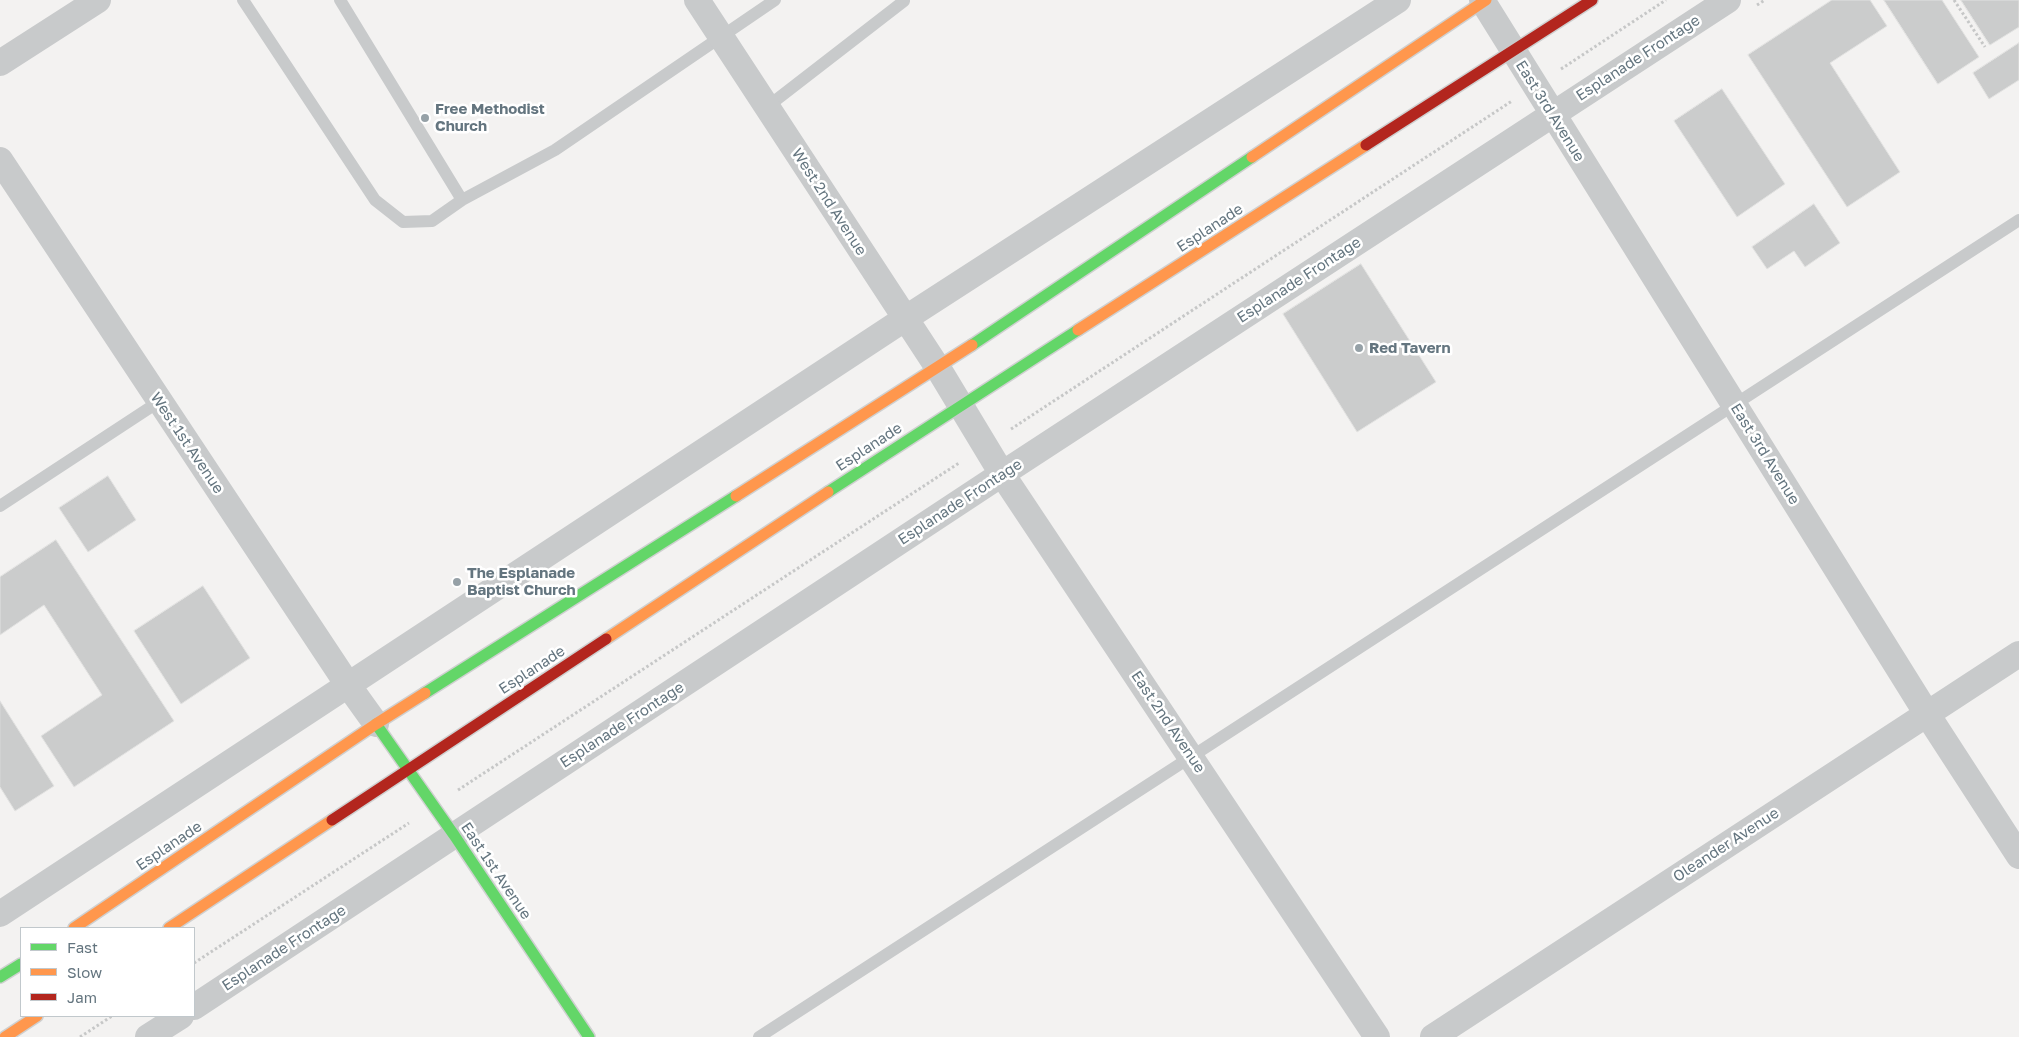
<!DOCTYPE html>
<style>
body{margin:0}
#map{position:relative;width:2019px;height:1037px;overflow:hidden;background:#f3f2f1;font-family:"Golos Text",sans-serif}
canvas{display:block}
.legend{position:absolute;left:20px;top:927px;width:175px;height:90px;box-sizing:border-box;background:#fff;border:1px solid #c1c8cc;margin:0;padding:6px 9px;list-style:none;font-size:15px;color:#64757f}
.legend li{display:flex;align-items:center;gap:10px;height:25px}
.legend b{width:25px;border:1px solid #c1c8cc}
</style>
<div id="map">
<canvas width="2019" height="1037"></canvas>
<ul class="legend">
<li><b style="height:6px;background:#63d668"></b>Fast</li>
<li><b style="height:6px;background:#ff974d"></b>Slow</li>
<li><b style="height:6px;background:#b3261e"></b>Jam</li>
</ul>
</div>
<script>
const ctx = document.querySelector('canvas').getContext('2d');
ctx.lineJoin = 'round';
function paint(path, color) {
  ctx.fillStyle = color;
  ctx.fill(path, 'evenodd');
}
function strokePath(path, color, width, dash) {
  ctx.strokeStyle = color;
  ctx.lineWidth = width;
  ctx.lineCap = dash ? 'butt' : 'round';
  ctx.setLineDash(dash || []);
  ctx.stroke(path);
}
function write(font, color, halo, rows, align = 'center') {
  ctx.font = font + ' "Golos Text",sans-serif';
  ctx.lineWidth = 5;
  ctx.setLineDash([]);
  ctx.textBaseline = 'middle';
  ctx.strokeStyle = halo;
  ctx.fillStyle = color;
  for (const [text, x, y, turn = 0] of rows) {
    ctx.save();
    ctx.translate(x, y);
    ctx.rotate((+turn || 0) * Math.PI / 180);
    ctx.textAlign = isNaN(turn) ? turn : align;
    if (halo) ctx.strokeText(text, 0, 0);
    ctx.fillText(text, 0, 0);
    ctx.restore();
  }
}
const building = new Path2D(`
 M1832 0H1870L1887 26 1830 63 1900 172 1847 207 1748 55Z
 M1884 0H1942L1979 57 1938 84Z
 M1961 0H2019V27L1990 45Z
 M2019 43V80L1989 99 1973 73Z
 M1722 89 1785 184 1737 217 1674 121Z
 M1814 204 1840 243 1805 267 1794 251 1767 269 1752 247Z
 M1361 264 1436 382 1357 432 1283 314Z
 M108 476 136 520 88 552 59 508Z
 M56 540 174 721 74 787 41 736 102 695 44 605 0 635V577Z
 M203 586 250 658 181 704 134 631Z
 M0 701 54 786 15 811 0 787Z`);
paint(building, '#cbcccc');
strokePath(building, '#e2e2e1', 1);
const fast = new Path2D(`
 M972 345 1252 157
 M828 492 1078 330
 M425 693 736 496
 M376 724 454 835 589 1037
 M0 977 21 964`);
const slow = new Path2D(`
 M1252 157 1486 0
 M1078 330 1366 145
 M736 496 972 345
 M606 639 828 492
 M74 928 376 724 425 693
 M169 928 332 820
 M5 1037 37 1016`);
const jam = new Path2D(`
 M1366 145 1592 0
 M332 820 606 639`);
strokePath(fast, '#cfd0d0', 14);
strokePath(slow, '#cfd0d0', 14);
strokePath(jam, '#cfd0d0', 14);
strokePath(new Path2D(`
 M1954 0 1985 47
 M1757 5 1765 0
 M1561 69 1666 0
 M1011 429 1512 101
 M458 790 959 463
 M194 963 409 823
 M80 1037 112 1016`), '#c6c7c7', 3, [2.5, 2.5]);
strokePath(new Path2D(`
 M243 0 375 200 403 222 432 221 462 200 555 150 775 0
 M340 0 462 200
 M767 107 904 1
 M0 506 160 401
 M759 1037 2019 220`), '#c8cacb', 12);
strokePath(new Path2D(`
 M697 0 938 368 1002 474 1377 1037
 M1482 0 1927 714 2019 856
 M0 63 98 0
 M0 160 348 685 376 724
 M0 914 906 318 1398 0
 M194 1007 1002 474 1728 0
 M148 1037 181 1016
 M1433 1037 2019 654`), '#c8cacb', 26);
strokePath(fast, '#63d668', 11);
strokePath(slow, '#ff974d', 11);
strokePath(jam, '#b3261e', 11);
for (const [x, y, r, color] of [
 [425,118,5,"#96a1a7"],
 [1359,348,5,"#96a1a7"],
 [457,582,5,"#96a1a7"]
]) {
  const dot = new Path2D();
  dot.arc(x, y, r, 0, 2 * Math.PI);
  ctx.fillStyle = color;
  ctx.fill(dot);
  strokePath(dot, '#fff', 2);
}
write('15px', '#64757f', '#fff', [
 ["Esplanade Frontage",1638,58,-33],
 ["East 3rd Avenue",1550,111,58],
 ["West 2nd Avenue",829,202,57],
 ["Esplanade",1210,228,-33],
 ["Esplanade Frontage",1299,280,-33],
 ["West 1st Avenue",187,443,56],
 ["Esplanade",869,447,-33],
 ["East 3rd Avenue",1765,454,58],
 ["Esplanade Frontage",960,502,-33],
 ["Esplanade",532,670,-33],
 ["East 2nd Avenue",1168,722,56],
 ["Esplanade Frontage",622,725,-33],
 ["Oleander Avenue",1726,845,-33],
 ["Esplanade",169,846,-34],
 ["East 1st Avenue",496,871,56],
 ["Esplanade Frontage",284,948,-33]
]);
write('bold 15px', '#64757f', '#fff', [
 ["Free Methodist",435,109],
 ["Church",435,126],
 ["Red Tavern",1369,348],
 ["The Esplanade",467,573],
 ["Baptist Church",467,590]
], 'left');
</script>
